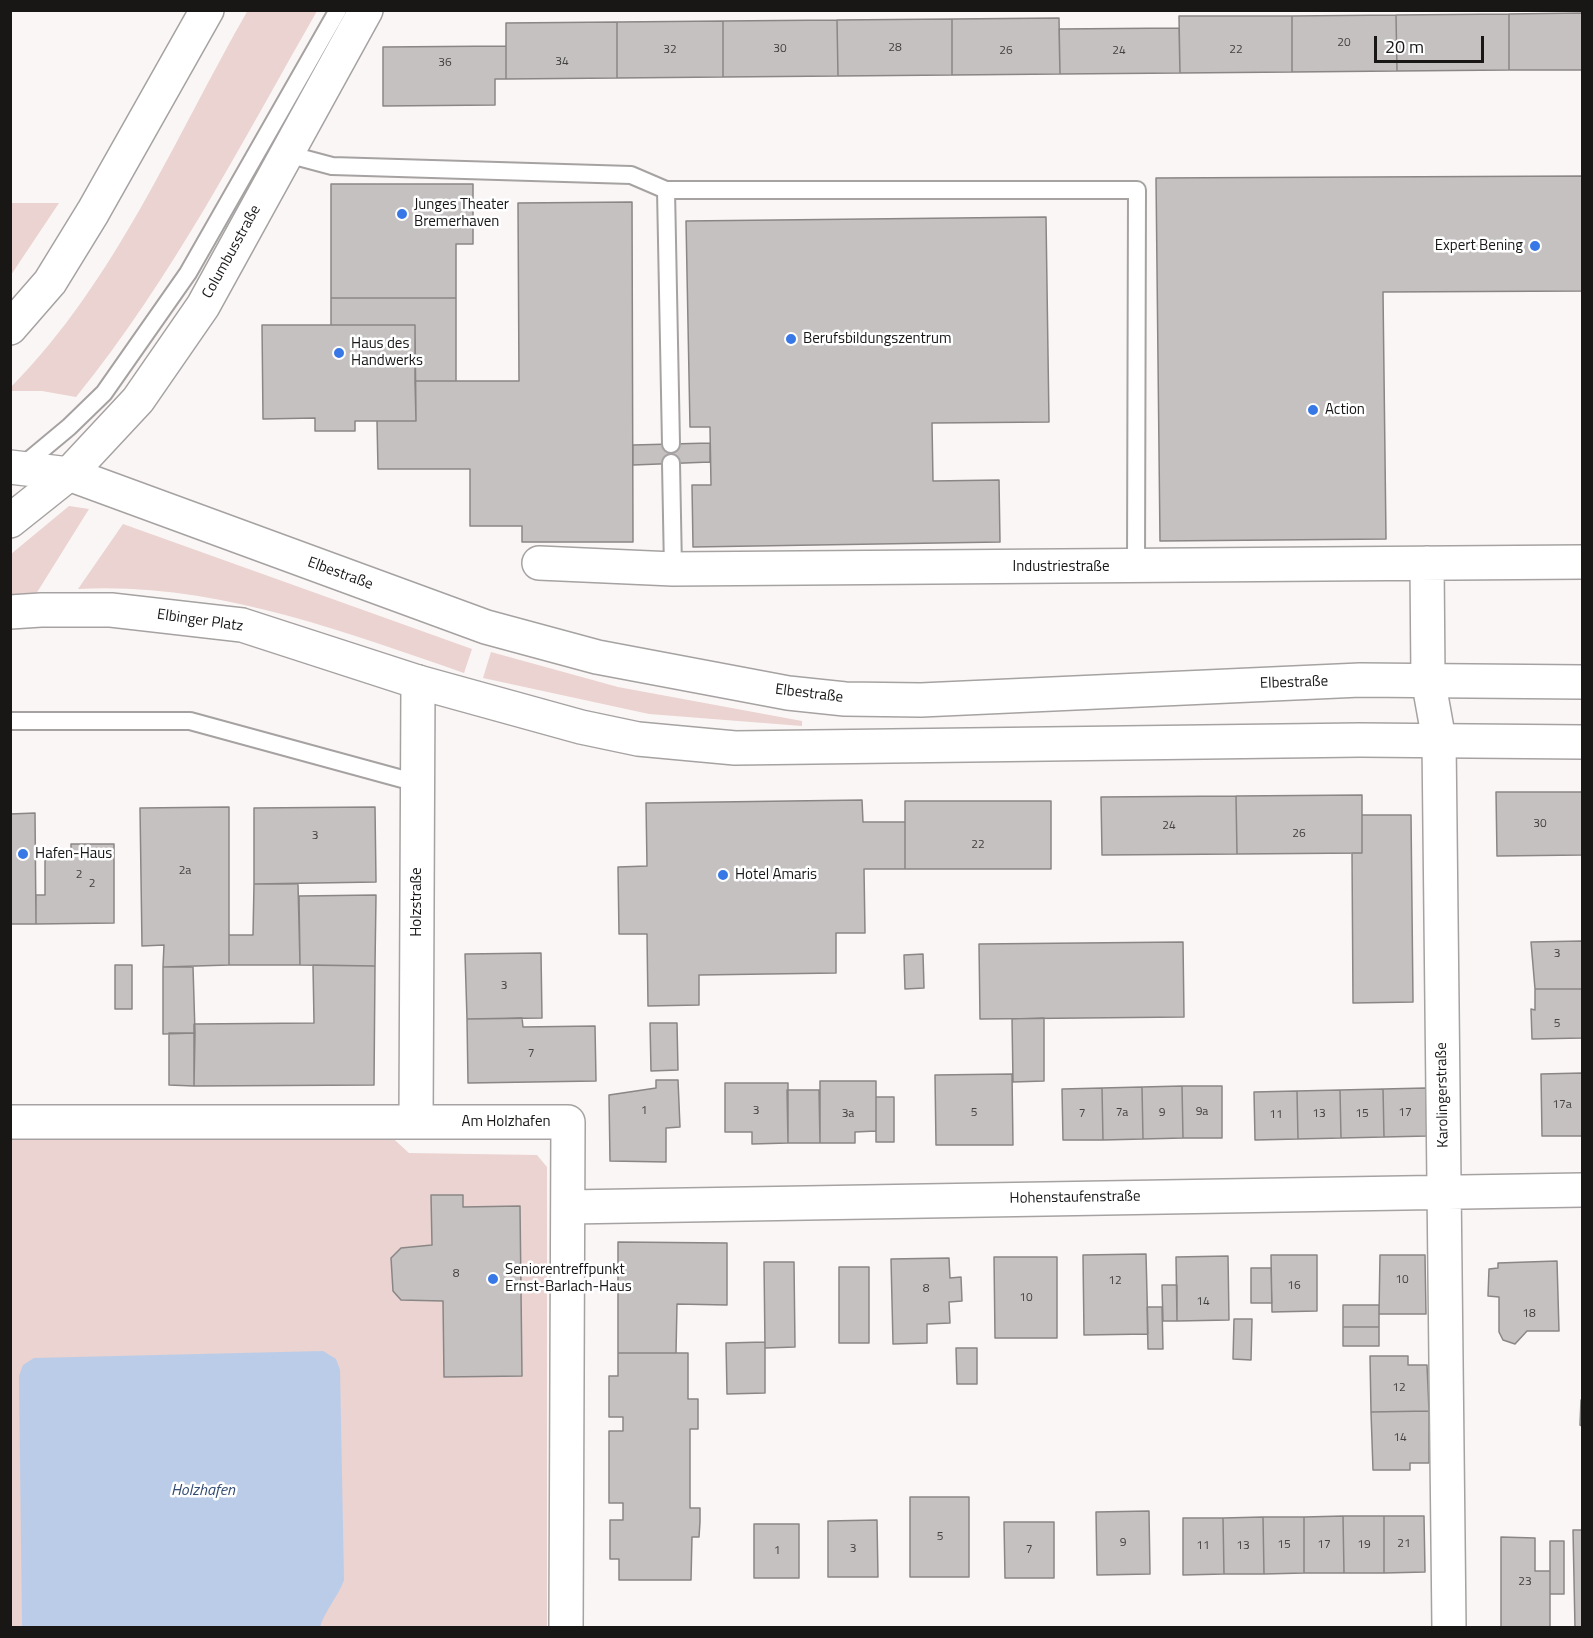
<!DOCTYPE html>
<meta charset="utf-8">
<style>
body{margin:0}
#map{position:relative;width:1593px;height:1638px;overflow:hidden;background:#faf6f5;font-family:"Titillium Web",sans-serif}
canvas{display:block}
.frame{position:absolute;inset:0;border:12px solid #181716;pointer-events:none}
.scale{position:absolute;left:1374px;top:36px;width:110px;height:27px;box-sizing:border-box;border:3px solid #181716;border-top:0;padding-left:8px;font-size:18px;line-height:21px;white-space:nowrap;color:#181716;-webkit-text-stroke:4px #fff;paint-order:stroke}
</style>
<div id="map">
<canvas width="1593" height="1638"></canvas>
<div class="frame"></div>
<div class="scale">20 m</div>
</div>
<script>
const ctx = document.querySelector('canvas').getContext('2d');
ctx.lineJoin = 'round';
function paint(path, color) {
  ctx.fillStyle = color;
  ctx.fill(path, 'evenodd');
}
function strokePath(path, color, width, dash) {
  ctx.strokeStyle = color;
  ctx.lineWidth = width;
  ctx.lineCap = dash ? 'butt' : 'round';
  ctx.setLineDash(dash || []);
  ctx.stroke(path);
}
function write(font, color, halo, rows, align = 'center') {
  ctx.font = font + ' "Titillium Web",sans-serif';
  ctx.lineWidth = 5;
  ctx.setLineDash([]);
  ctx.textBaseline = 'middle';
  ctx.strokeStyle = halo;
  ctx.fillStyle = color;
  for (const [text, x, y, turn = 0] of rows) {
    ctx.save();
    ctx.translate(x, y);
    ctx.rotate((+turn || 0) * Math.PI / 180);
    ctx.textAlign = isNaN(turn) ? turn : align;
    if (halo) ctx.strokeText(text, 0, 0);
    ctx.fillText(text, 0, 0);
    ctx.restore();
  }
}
paint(new Path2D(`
 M248 10 317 11C242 142 172 279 76 397L42 391H11V387C116 281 174 139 248 10Z
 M11 203H59L11 275 10 203Z
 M69 506 89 509 36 594 11 598V554Z
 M123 524 472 649 464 673C339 630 212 582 78 589Z
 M491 652 618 687 802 721V726L649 714 483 678Z
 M386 1132 409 1153 537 1155 547 1167V1627H11L10 1137Z`), '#ead3d0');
paint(new Path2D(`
 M323 1351 336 1359 340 1370 344 1580C338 1597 325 1610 320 1627H22L19 1376 23 1365 34 1358Z`), '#bbcce8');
const building = new Path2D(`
 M1582 13V70H1509V14Z
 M1509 14V70L1397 71 1396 15Z
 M1396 15 1397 71 1292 72V16Z
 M1179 16H1292V72L1180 73Z
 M1059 18 1060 74 952 75V19Z
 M952 19V75L838 76 837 20Z
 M837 20 838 76 723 77V21Z
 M723 21V77L617 78V22Z
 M617 22V78L506 79V23Z
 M1179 28 1180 73 1060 74 1059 29Z
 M506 46V79H495V105L383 106V47Z
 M1582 176V291L1383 292 1386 539 1160 541 1156 178Z
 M331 184H473V244H456V298H331Z
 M632 202 633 542H522V526H470V469H378L377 421H416L415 381H519L518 203Z
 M1046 217 1049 422 932 423 933 481 999 480 1000 542 693 547 692 485H711L710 427H690L686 221Z
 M331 298H456V381H415V325H331Z
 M262 325H415L416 421H355V431H315V418L263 419Z
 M710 443V462L633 465V445Z
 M1496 792H1582V855L1497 856Z
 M1362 795V853L1237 854 1236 796Z
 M1236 796 1237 854 1102 855 1101 797Z
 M862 800 863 822H905V869H864L865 933H836V973L699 975V1005L648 1006 647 934H619L618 867 647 866 646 803Z
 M905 801H1051V869H905Z
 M229 807V965L163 967 164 945 142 946 140 808Z
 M375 807 376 882 254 884V808Z
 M35 813 36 924H10V814Z
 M1362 815H1411L1413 1002 1353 1003 1352 853H1362Z
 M71 844H114V923L36 924V895H45V855H71Z
 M254 884H298L300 965H229V935H253Z
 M376 895 375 966 300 965 299 896Z
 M1582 941V989H1535L1531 942Z
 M1183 942 1184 1017 980 1019 979 944Z
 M541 953 542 1018 467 1019 465 954Z
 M923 954 924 988 905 989 904 955Z
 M115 965H132V1009H115Z
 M313 965 375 966 374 1085 194 1086V1024L314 1023Z
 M163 967H193L195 1033 163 1034Z
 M1535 989H1582V1038L1532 1039 1531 1009 1535 1010Z
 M522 1018 523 1027 595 1026 596 1081 468 1083 467 1019Z
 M1044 1018V1081L1013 1082 1012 1019Z
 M650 1023H677L678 1070 651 1071Z
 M169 1033H195L194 1086 169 1085Z
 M1582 1073V1136H1542L1541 1074Z
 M1012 1074 1013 1145H936L935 1075Z
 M656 1080H678L680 1127 666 1128V1162L610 1161 609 1095 656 1088Z
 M820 1081H876V1131L855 1132V1143H820Z
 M725 1083H788V1143L752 1144V1132H725Z
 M1182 1086 1183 1138 1143 1139 1142 1087Z
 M1182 1086H1222V1138H1183Z
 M1142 1087 1143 1139 1103 1140 1102 1088Z
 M1102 1088 1103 1140H1063L1062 1089Z
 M1426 1088 1427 1136 1384 1137 1383 1089Z
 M1383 1089 1384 1137 1341 1138 1340 1090Z
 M787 1090H819L820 1143H788Z
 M1340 1090 1341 1138 1298 1139 1297 1091Z
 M1297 1091 1298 1139 1255 1140 1254 1092Z
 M876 1097H894V1142H876Z
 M431 1195H463V1207L520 1206 522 1376 444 1377 443 1301 401 1300 393 1291 391 1258 401 1248 432 1245Z
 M618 1242 727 1243V1305L677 1304 676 1353H618Z
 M1146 1254 1148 1334 1084 1335 1083 1255Z
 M1271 1255H1317V1311L1272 1312Z
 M1380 1255H1425L1426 1314H1379Z
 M1228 1256 1229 1320 1177 1321 1176 1257Z
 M994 1257H1057V1338H995Z
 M949 1258 950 1278 961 1277 962 1301 949 1302 950 1323 927 1324V1343L893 1344 891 1259Z
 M1557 1261 1559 1331H1527L1515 1344 1503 1340 1499 1332V1297L1488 1296 1489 1269 1498 1268V1263Z
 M764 1262H794L795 1347 765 1348Z
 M839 1267H869V1343H839Z
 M1251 1268H1271L1272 1303H1251Z
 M1162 1285H1177V1321H1163Z
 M1343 1305H1379V1327H1343Z
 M1147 1307H1162L1163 1349H1148Z
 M1234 1319H1252L1251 1360 1233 1359Z
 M1343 1327H1379V1346H1343Z
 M765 1342V1393L727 1394 726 1343Z
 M956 1348H977V1384H957Z
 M618 1353H688V1399H698V1429H690V1508H700V1522L699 1537H692L691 1580H619V1559H610V1520H623V1503H609V1431H623V1417H609V1376H618Z
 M1370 1356H1408V1365H1427L1429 1411 1371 1412Z
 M1581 1400H1582V1426L1580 1425Z
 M1429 1411V1463H1410V1470H1373L1371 1412Z
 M910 1497H969V1577H910Z
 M1149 1511 1150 1574 1097 1575 1096 1512Z
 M1343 1516 1344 1573H1304V1517Z
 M1343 1516H1384V1573H1344Z
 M1384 1516H1424L1425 1572 1384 1573Z
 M1263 1517 1264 1574H1224L1223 1518Z
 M1263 1517H1304V1573L1264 1574Z
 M1183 1518H1223L1224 1574 1183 1575Z
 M877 1520 878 1577H828V1521Z
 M1004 1522H1054V1578H1005Z
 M754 1524H799V1578H754Z
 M1573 1530H1582V1628H1575Z
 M1501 1537 1535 1538V1571H1550V1628H1501Z
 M1550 1541H1564V1594H1550Z`);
paint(building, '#c5c1c0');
strokePath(building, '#8a8686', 1.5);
const lane = new Path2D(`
 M287 154 332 166 631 175 666 190H1137L1136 566
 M666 190 671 444
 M671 463 673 569
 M21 467 69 427 104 393 188 273 338 10
 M10 721H190L417 783`);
const street = new Path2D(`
 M539 563 673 569 1582 562
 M1427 563 1428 679 1439 740 1449 1628
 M10 1122H568L566 1628
 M416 1122 418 682
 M568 1207 1582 1190`);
const primary = new Path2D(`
 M10 328 50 282 93 212 207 10
 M10 467 69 474 486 627 597 657 788 693 845 699 921 700 1360 680 1582 682
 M10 521 69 474 138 400 203 306 366 10
 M10 612 41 610H111L242 625 418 682 581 727 638 739 735 748 1360 740 1582 742`);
strokePath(lane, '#a6a2a2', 20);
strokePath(street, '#a6a2a2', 36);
strokePath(primary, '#a6a2a2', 36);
strokePath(lane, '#fff', 16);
strokePath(street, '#fff', 33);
strokePath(primary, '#fff', 33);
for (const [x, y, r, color] of [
 [402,214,6,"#3778e6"],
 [1535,246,6,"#3778e6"],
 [791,339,6,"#3778e6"],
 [339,353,6,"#3778e6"],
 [1313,410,6,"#3778e6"],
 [23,854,6,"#3778e6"],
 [723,875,6,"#3778e6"],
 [493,1279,6,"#3778e6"]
]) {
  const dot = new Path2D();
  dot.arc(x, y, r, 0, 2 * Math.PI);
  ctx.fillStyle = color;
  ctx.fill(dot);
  strokePath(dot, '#fff', 2);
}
write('12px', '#434240', null, [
 ["20",1344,43],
 ["28",895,48],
 ["30",780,49],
 ["32",670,50],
 ["22",1236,50],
 ["26",1006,51],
 ["24",1119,51],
 ["34",562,62],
 ["36",445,63],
 ["30",1540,824],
 ["24",1169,826],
 ["26",1299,834],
 ["3",315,836],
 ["22",978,845],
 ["2a",185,871],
 ["2",79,875],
 ["2",92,884],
 ["3",1557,954],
 ["3",504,986],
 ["5",1557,1024],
 ["7",531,1054],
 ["17a",1562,1105],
 ["1",644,1111],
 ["3",756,1111],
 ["9a",1202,1112],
 ["5",974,1113],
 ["7a",1122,1113],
 ["9",1162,1113],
 ["17",1405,1113],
 ["3a",848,1114],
 ["7",1082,1114],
 ["13",1319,1114],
 ["15",1362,1114],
 ["11",1276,1115],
 ["8",456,1274],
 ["10",1402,1280],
 ["12",1115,1281],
 ["16",1294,1286],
 ["8",926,1289],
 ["10",1026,1298],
 ["14",1203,1302],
 ["18",1529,1314],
 ["12",1399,1388],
 ["14",1400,1438],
 ["5",940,1537],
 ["9",1123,1543],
 ["21",1404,1544],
 ["15",1284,1545],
 ["17",1324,1545],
 ["19",1364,1545],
 ["11",1203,1546],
 ["13",1243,1546],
 ["3",853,1549],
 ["7",1029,1550],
 ["1",777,1551],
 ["23",1525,1582]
]);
write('15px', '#181716', '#fff', [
 ["Junges Theater",414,205],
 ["Bremerhaven",414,222],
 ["Expert Bening",1523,246,"right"],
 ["Berufsbildungszentrum",803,339],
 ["Haus des",351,344],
 ["Handwerks",351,361],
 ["Action",1325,410],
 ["Hafen-Haus",35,854],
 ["Hotel Amaris",735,875],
 ["Seniorentreffpunkt",505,1270],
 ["Ernst-Barlach-Haus",505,1287]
], 'left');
write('15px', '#181716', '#fff', [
 ["Columbusstraße",232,252,-61],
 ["Industriestraße",1061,567],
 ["Elbestraße",340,574,20],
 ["Elbinger Platz",200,621,8],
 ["Elbestraße",1294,683,-2],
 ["Elbestraße",809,694,7],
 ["Holzstraße",417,902,-90],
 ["Karolingerstraße",1443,1095,-91],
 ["Am Holzhafen",506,1122],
 ["Hohenstaufenstraße",1075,1198,-1]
]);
write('italic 16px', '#334b73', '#fff', [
 ["Holzhafen",203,1491]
]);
</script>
